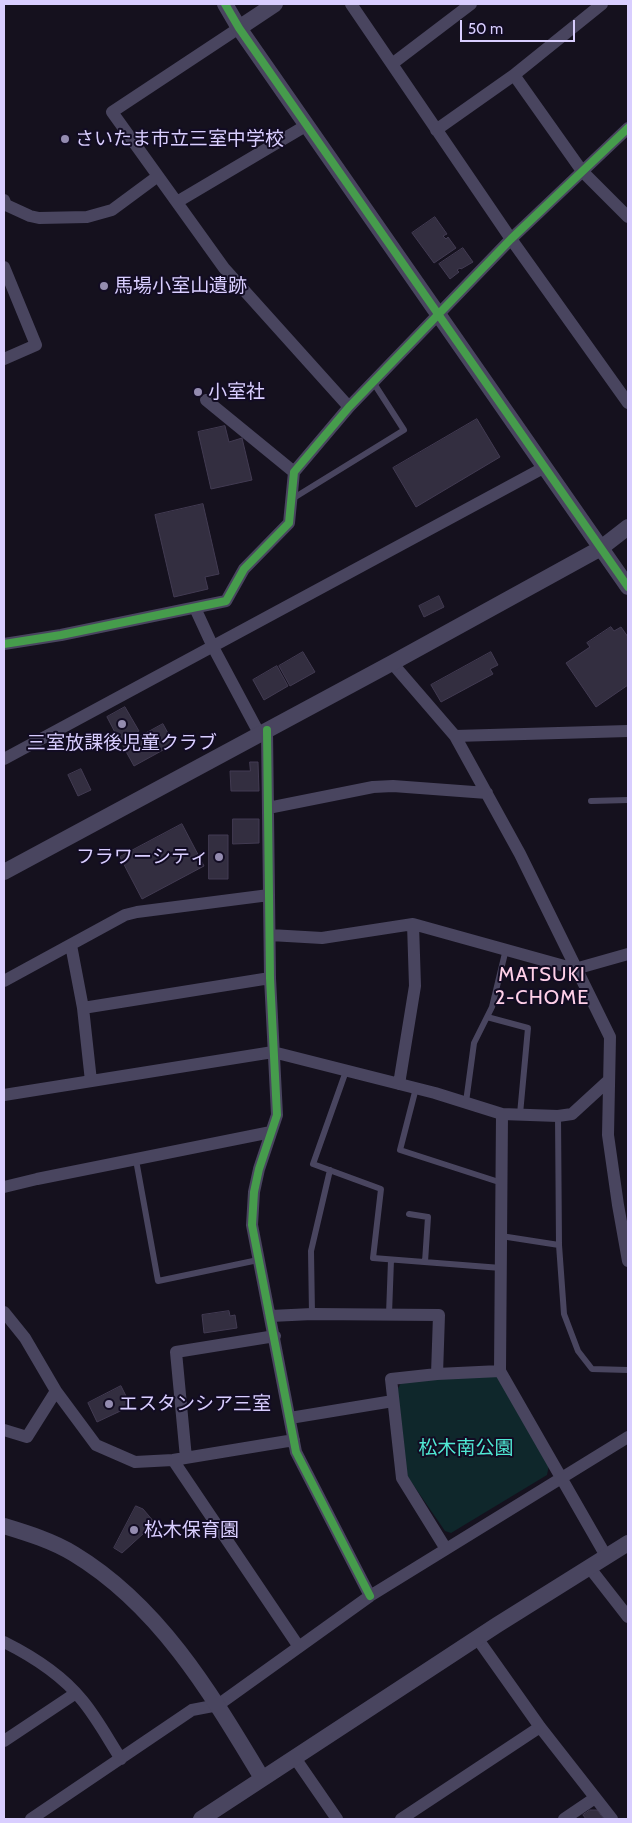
<!DOCTYPE html>
<meta charset="utf-8">
<style>
body{margin:0}
#map{position:relative;width:632px;height:1823px;overflow:hidden;background:#15111e;font-family:Cabin,sans-serif}
canvas{display:block}
.frame{position:absolute;inset:0;border:5px solid #d9ceff;pointer-events:none}
.scale{position:absolute;left:460px;top:20px;width:115px;height:22px;box-sizing:border-box;border:2px solid #d9ceff;border-top:0;padding-left:6px;font-size:15px;line-height:18px;white-space:nowrap;color:#d9ceff;-webkit-text-stroke:4px #120c23;paint-order:stroke}
</style>
<div id="map">
<canvas width="632" height="1823"></canvas>
<div class="frame"></div>
<div class="scale">50 m</div>
</div>
<script>
const ctx = document.querySelector('canvas').getContext('2d');
ctx.lineJoin = 'round';
function paint(path, color) {
  ctx.fillStyle = color;
  ctx.fill(path, 'evenodd');
}
function strokePath(path, color, width, dash) {
  ctx.strokeStyle = color;
  ctx.lineWidth = width;
  ctx.lineCap = dash ? 'butt' : 'round';
  ctx.setLineDash(dash || []);
  ctx.stroke(path);
}
function write(font, color, halo, rows, align = 'center') {
  ctx.font = font + ' Cabin,"Noto Sans JP",sans-serif';
  ctx.lineWidth = 4;
  ctx.setLineDash([]);
  ctx.textBaseline = 'middle';
  ctx.strokeStyle = halo;
  ctx.fillStyle = color;
  for (const [text, x, y, turn = 0] of rows) {
    ctx.save();
    ctx.translate(x, y);
    ctx.rotate((+turn || 0) * Math.PI / 180);
    ctx.textAlign = isNaN(turn) ? turn : align;
    if (halo) ctx.strokeText(text, 0, 0);
    ctx.fillText(text, 0, 0);
    ctx.restore();
  }
}
paint(new Path2D(`
 M493 1375 499 1378 549 1465 547 1475 451 1533 445 1531 405 1473 397 1390 402 1381Z`), '#0f272b');
const building = new Path2D(`
 M435 217 447 234 443 236 446 239 448 237 456 248 434 263 412 233Z
 M463 248 473 262 461 269 460 268 457 270 459 272 450 279 439 264Z
 M477 419 500 457 416 507 393 468Z
 M225 426 229 442 242 438 252 480 211 489 198 432Z
 M203 504 219 574 205 577 208 589 174 597 155 515Z
 M439 596 444 607 424 617 419 606Z
 M611 627 614 631 621 627 628 637V685L596 707 566 663 590 647 587 643Z
 M303 652 315 672 290 686 279 666Z
 M491 652 498 665 490 669 493 674 441 702 431 685Z
 M277 666 288 686 264 700 253 680Z
 M125 707 139 731 120 742 107 717Z
 M163 724 174 744 134 766 123 746Z
 M250 762H258L259 791H231L230 771H250Z
 M81 769 91 790 78 796 68 775Z
 M233 819H259V843L233 844Z
 M182 824 204 866 142 899 120 857Z
 M209 835H228V879H209Z
 M229 1311 230 1316 235 1315 237 1328 204 1333 202 1315Z
 M121 1386 131 1406 97 1422 88 1403Z
 M136 1506 143 1509 155 1523 122 1553 114 1548Z
 M590 1810H597L604 1819H586L583 1815Z`);
paint(building, '#332e40');
strokePath(building, '#423b52', 1);
strokePath(new Path2D(`
 M292 499 404 430 373 382
 M591 801 628 800
 M487 1017 528 1028 520 1114
 M346 1071 313 1164 381 1189 373 1258 501 1268
 M416 1088 400 1150 502 1183
 M466 1102 474 1043 492 1007 506 949
 M558 1116 559 1245 564 1314 578 1351 592 1369 628 1370
 M136 1160 158 1281 258 1260
 M409 1214 428 1217 425 1262
 M501 1236 559 1245
 M312 1314 311 1251 330 1170
 M389 1314 391 1260`), '#49455f', 6);
strokePath(new Path2D(`
 M351 4 511 239 628 403
 M239 28 112 112 224 268 349 407
 M392 64 471 4
 M514 75 582 171 628 217
 M436 130 514 75 602 4
 M4 200 6 205 30 216 39 218 87 217 112 210 158 176
 M177 202 307 125
 M4 267 36 345 4 359
 M206 400 294 472
 M195 608 213 647 260 735
 M4 644 61 635 226 601 244 569 289 523 294 472 349 407 511 239 628 128
 M392 663 455 736 520 854 610 1037 608 1135 618 1205 628 1261
 M267 730 270 978 277 1115 259 1169 254 1192 252 1225 296 1452 370 1596
 M455 736 628 731
 M4 759 545 467
 M268 808 373 787 393 786 487 793
 M270 935 322 938 413 924 575 969 628 954
 M71 945 83 1008 91 1081
 M4 981 125 915 137 912 269 895
 M83 1008 270 978
 M399 1084 415 986 413 924
 M4 1095 273 1052 435 1093 502 1114 558 1116 572 1114 608 1081
 M502 1114 500 1371 606 1556
 M4 1187 37 1179 271 1132
 M4 1312 25 1338 56 1391 96 1445 135 1462 173 1460 294 1440
 M271 1316 312 1314 439 1315 437 1374
 M290 1418 393 1401
 M4 1430 27 1437 56 1391
 M186 1458 176 1352 275 1336
 M173 1460 299 1647
 M446 1549 402 1478 391 1379 437 1374 500 1371
 M589 1567 628 1617
 M477 1638 540 1727 612 1819
 M4 1642C32 1656 62 1675 82 1700 97 1718 108 1739 121 1759
 M4 1741 76 1693
 M295 1758 337 1819
 M31 1819 192 1710 218 1705 370 1596 628 1437
 M401 1819 540 1727
 M564 1819 595 1798`), '#49455f', 12);
strokePath(new Path2D(`
 M225 4 239 28 628 587
 M239 28 275 4
 M4 872 392 663 601 548 628 527
 M4 1526C27 1533 53 1541 74 1554 160 1606 212 1695 262 1778
 M201 1819 497 1625 628 1543`), '#49455f', 16);
strokePath(new Path2D(`
 M225 4 239 28 628 587
 M4 644 61 635 226 601 244 569 289 523 294 472 349 407 511 239 628 128
 M267 730 270 978 277 1115 259 1169 254 1192 252 1225 296 1452 370 1596`), '#469c4c', 8);
for (const [x, y, r, color] of [
 [65,139,5,"#948cb0"],
 [104,286,5,"#948cb0"],
 [198,392,5,"#948cb0"],
 [122,724,5,"#948cb0"],
 [219,857,5,"#948cb0"],
 [109,1404,5,"#948cb0"],
 [134,1530,5,"#948cb0"]
]) {
  const dot = new Path2D();
  dot.arc(x, y, r, 0, 2 * Math.PI);
  ctx.fillStyle = color;
  ctx.fill(dot);
  strokePath(dot, '#120c23', 2);
}
write('19px', '#d9ceff', '#120c23', [
 ["さいたま市立三室中学校",75,139],
 ["馬場小室山遺跡",114,286],
 ["小室社",208,392],
 ["三室放課後児童クラブ",122,743,"center"],
 ["フラワーシティ",209,857,"right"],
 ["エスタンシア三室",119,1404],
 ["松木保育園",144,1530]
], 'left');
write('19px', '#50e8d3', '#120c23', [
 ["松木南公園",466,1448]
]);
ctx.letterSpacing = '1px';
write('20px', '#ffd0e8', '#120c23', [
 ["MATSUKI",542,975],
 ["2-CHOME",542,998]
]);
ctx.letterSpacing = '0px';
</script>
